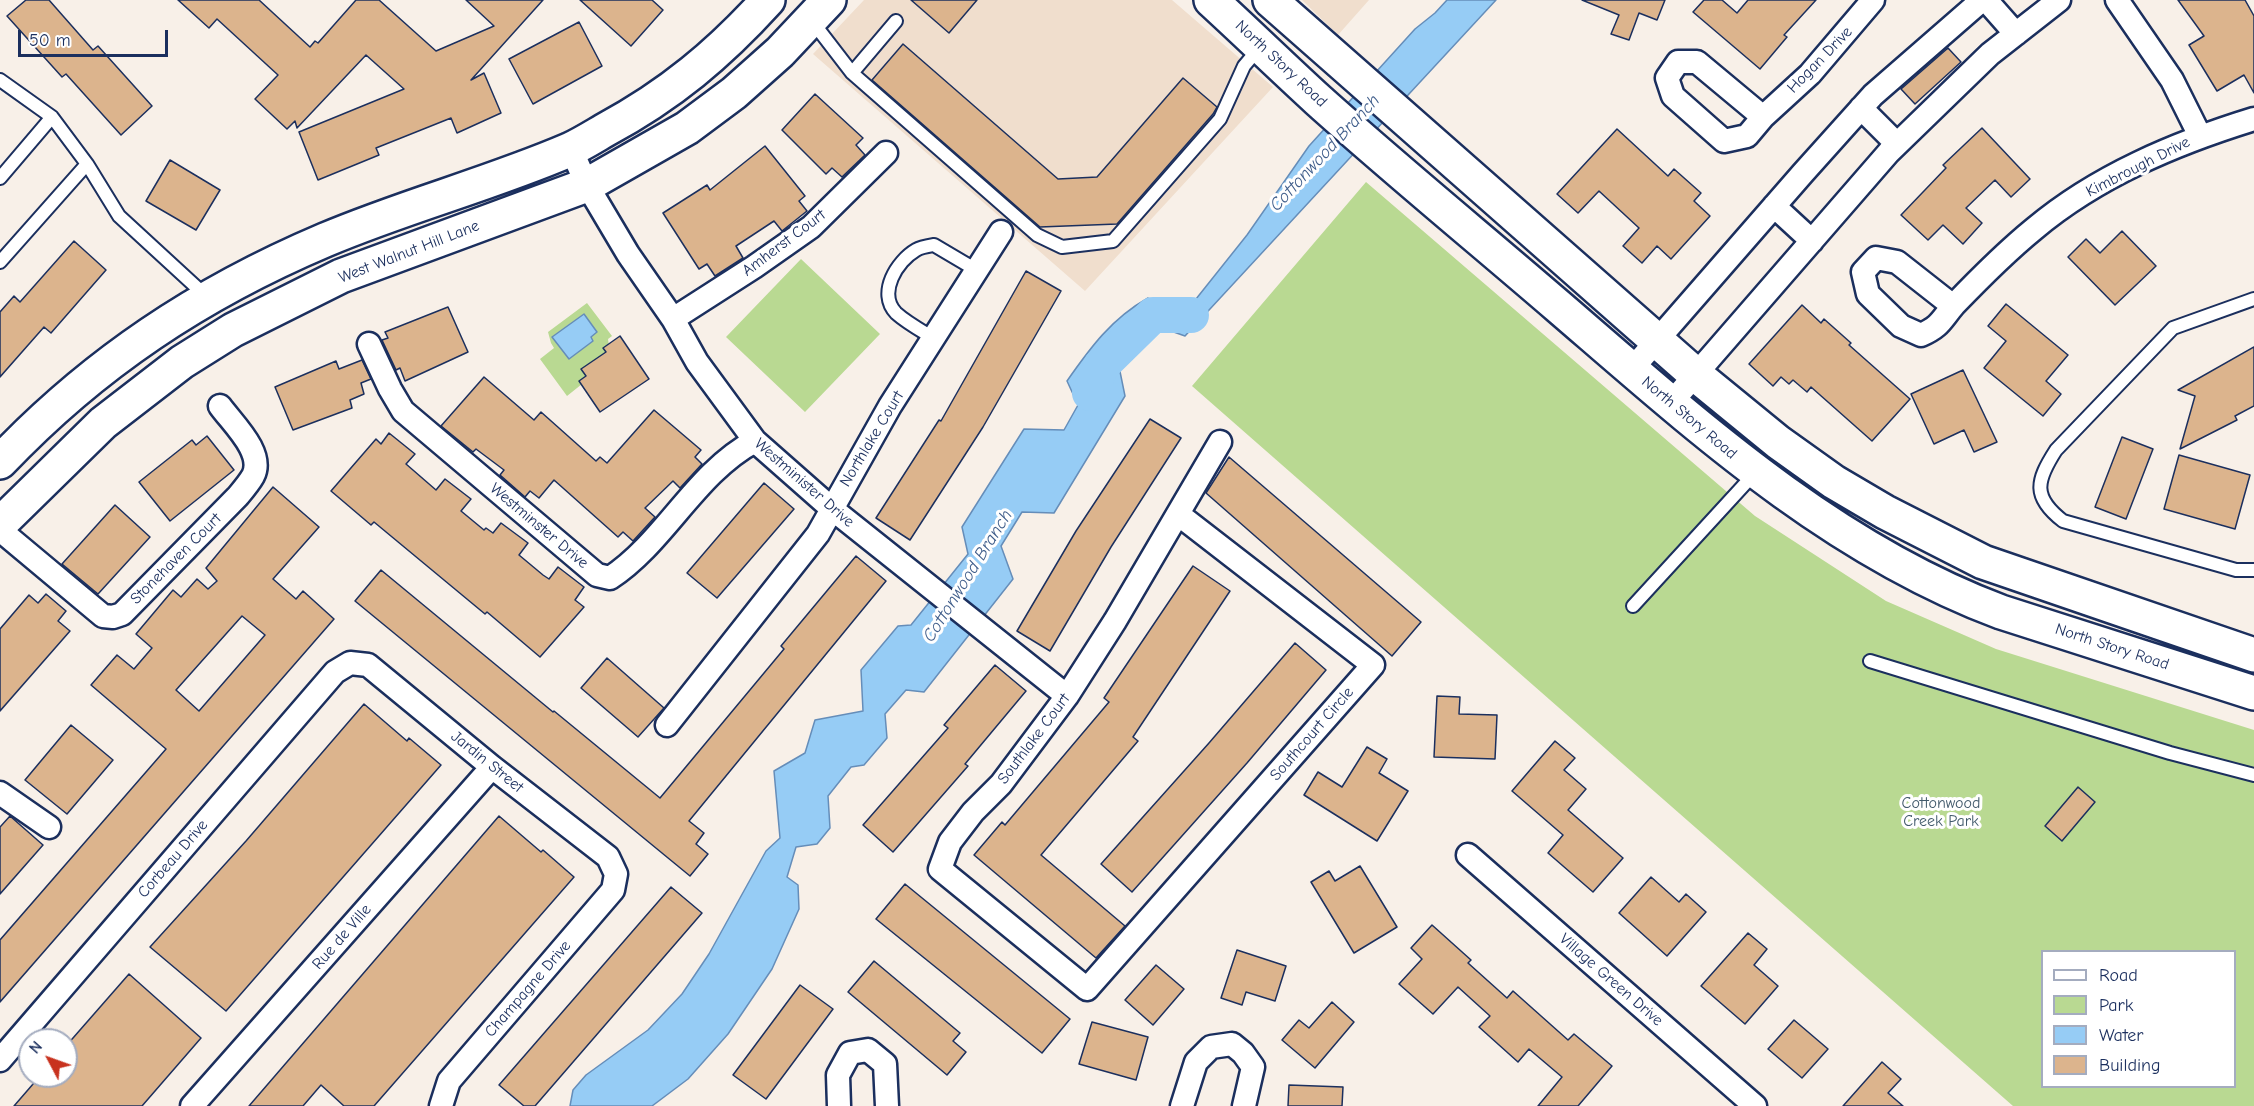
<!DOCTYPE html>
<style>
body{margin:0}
#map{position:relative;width:2254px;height:1106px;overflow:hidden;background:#f8f0e8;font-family:"Comic Neue",sans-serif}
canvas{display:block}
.legend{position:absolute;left:2041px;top:950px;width:195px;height:138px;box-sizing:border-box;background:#fff;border:2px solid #a4acbf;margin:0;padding:8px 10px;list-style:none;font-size:18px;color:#1b2f5e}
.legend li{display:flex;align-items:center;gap:12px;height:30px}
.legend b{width:30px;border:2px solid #a4acbf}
.north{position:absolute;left:18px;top:1028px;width:60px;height:60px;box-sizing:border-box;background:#fff;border:2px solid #a4acbf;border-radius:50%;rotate:311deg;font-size:16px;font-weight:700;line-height:24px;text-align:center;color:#1b2f5e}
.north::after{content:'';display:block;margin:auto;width:21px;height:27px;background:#c8321e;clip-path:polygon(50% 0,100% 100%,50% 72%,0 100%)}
.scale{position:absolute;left:18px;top:30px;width:150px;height:27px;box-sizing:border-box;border:3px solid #1b2f5e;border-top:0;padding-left:8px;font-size:18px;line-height:21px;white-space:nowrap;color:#1b2f5e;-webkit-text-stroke:4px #fff;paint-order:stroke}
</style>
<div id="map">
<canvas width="2254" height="1106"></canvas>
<ul class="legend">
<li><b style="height:8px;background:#fff"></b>Road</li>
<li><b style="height:16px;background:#b9d992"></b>Park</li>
<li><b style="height:16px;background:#96ccf5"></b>Water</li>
<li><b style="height:16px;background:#dcb48d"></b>Building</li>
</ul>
<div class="north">N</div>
<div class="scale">50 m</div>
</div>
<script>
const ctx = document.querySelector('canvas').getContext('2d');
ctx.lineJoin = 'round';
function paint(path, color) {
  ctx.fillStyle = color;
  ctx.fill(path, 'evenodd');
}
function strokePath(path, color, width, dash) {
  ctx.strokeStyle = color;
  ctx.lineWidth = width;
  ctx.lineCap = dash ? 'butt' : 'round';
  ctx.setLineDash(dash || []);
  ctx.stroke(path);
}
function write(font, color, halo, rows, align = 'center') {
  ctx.font = font + ' "Comic Neue",sans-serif';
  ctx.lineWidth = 6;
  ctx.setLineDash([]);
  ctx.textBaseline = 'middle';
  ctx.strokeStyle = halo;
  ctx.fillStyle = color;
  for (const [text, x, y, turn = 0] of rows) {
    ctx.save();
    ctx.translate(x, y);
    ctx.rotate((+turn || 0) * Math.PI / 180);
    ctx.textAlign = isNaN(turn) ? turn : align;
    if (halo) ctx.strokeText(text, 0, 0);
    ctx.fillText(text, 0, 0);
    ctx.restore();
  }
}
paint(new Path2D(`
 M864 0H1172L1273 87 1085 291 813 54Z
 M1302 0H1369L1338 35Z`), '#f0decd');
paint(new Path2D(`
 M1366 182 1755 516 1886 601 1996 649 2254 730V1106H2013L1192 386ZM2042 952H2234V1086H2042Z
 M801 259 880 334 805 412 726 337Z
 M587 303 612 336 608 339 611 359 579 381 582 384 567 396 540 359 554 348 551 343 548 332Z`), '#b9d992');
const water = new Path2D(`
 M1447 0H1496L1185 336 1154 325 1127 322 1115 347 1125 396 1054 513 1022 512 1001 546 1013 579 924 692 906 690 885 714 887 738 864 765 851 767 828 796 830 828 817 844 796 847 787 877 798 885 799 909 772 969 728 1034 688 1079 652 1106H570L573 1090 586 1075 648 1030 682 994 709 954 766 851 780 838 774 771 805 753 815 720 863 711 861 670 898 626 911 625 968 554 962 527 1024 429 1064 430 1078 405 1067 381C1090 348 1112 318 1148 298L1164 311 1181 310 1196 299 1247 235 1309 146 1415 29 1435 13Z
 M584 314 597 332 591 337 593 341 569 359 552 337Z`);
paint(water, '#96ccf5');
strokePath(water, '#658db9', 1.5);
strokePath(new Path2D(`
 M1090 393 1101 366 1153 315H1191`), '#96ccf5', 36);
const building = new Path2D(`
 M26 0H49L93 50 98 46 152 106 121 135 66 74 62 77 7 16Z
 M178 0H259L310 47 315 41 318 43 356 0H379L436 51 494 26 466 0H543L471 80 484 73 501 113 457 133 451 118 376 148 379 155 318 180 299 132 404 89 366 55 297 128 295 121 287 129 255 99 278 75 217 19 209 28Z
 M580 0H652L663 10 631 46Z
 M911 0H977L949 33Z
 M1582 0H1665L1657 20 1639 13 1629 40 1611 34 1619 15Z
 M1704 0H1722L1737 13 1748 0H1816L1784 35 1787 37 1760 69 1693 12Z
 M2178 0H2245L2254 16V93L2244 75 2217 91 2189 45 2204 36Z
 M579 22 602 66 533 104 509 59Z
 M903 44 1058 179 1097 177 1183 78 1217 107 1213 114 1117 224 1040 227 872 80Z
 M1948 48 1961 62 1915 104 1901 89Z
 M815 94 863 138 856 145 865 155 842 177 832 168 826 174 782 130Z
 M1982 128 2030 179 2011 197 1995 180 1966 208 1982 223 1963 244 1943 225 1928 240 1901 215 1946 168 1943 165Z
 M1617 129 1668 176 1674 169 1701 193 1694 201 1710 216 1671 259 1657 246 1642 263 1623 246 1639 228 1599 191 1578 213 1557 194Z
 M765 146 805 196 799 201 807 211 782 231 774 221 736 246 743 258 715 276 707 264 699 269 663 213 707 185 710 190Z
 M170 160 220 190 196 230 146 201Z
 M2122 231 2156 266 2115 305 2068 257 2086 239 2100 253Z
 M74 241 106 270 51 333 44 327 0 377V312L14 296 20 302Z
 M1026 271 1061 291 983 427 910 540 876 518 939 420 941 421Z
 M2006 304 2068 355 2046 381 2061 394 2043 416 1984 368 2006 341 1988 326Z
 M1802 305 1821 323 1824 319 1851 343 1849 345 1910 399 1872 441 1811 387 1807 392 1793 380 1789 384 1781 377 1773 386 1749 364Z
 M448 307 468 352 405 381 400 368 396 370 382 340 388 338 385 332Z
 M620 336 649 379 600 412 579 381 586 376 581 369 606 352 603 348Z
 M2254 347V406L2235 416 2237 420 2180 449 2195 396 2178 390Z
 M362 360 371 379 361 383 364 394 350 400 352 408 293 430 275 387 336 361 339 369Z
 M1963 370 1997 442 1974 452 1964 430 1934 444 1911 394Z
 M484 377 534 420 541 412 596 461 600 457 607 463 654 410 701 450 695 457 702 464 680 488 673 481 645 508 655 517 633 541 623 532 618 537 554 480 539 498 530 491 525 497 500 475 504 470 476 449 473 452 441 426Z
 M1150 419 1181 438 1111 547 1050 651 1017 631 1076 531Z
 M389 433 415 454 406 464 436 490 445 479 471 499 461 511 484 530 486 528 493 533 501 523 528 543 519 555 543 575 549 579 558 567 584 587 575 600 584 607 540 657 487 612 485 614 374 522 371 525 331 491 376 439 381 444Z
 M207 436 234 470 170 521 139 482 192 440 196 445Z
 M2122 437 2153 449 2126 519 2095 507Z
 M2179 455 2250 475 2235 529 2164 509Z
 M1229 457 1421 622 1392 656 1206 493Z
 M764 483 794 509 717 598 687 573Z
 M273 487 319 527 273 579 296 599 303 591 334 619 0 1002V940L166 749 91 685 117 655 134 669 152 648 136 634 173 590 181 597 197 579 208 589 217 581 206 568ZM242 616 265 635 199 711 176 690Z
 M115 505 150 537 98 594 62 564Z
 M856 556 886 581 689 821 704 833 696 844 708 854 690 876 355 601 381 570 553 712 554 711 660 798 784 649 781 646Z
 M1193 566 1230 591 1133 737 1138 741 1041 855 1125 926 1096 958 974 855 1002 822 1005 825 1109 702 1104 698Z
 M46 594 66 611 58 621 70 631 0 711V629L29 595 38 603Z
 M1295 643 1326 670 1247 763 1132 892 1101 864 1209 743Z
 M607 658 664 708 638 737 581 688Z
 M995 665 1026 691 965 764 968 766 893 852 863 825 948 728 944 725Z
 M1437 696 1460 697 1459 714 1497 715 1495 759 1434 757Z
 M364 704 407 741 409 738 441 765 226 1011 150 947 246 841Z
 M71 725 113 760 67 814 25 780Z
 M1555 741 1575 758 1564 770 1586 789 1568 810 1623 858 1593 892 1548 853 1563 835 1512 791Z
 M1367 747 1387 759 1379 773 1408 791 1377 841 1304 795 1318 772 1342 787Z
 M2078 787 2095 802 2062 841 2045 826Z
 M10 816 43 845 0 894V827Z
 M499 816 541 852 543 850 574 877 374 1106H344L321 1085 303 1106H249Z
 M1360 866 1397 927 1354 953 1311 882 1329 871 1335 881Z
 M1651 877 1679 902 1686 894 1706 912 1667 956 1619 913Z
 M905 884 1070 1019 1042 1053 876 919Z
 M671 887 702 913 535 1106H524L499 1085Z
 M1432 925 1471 960 1468 963 1507 998 1513 991 1568 1040 1574 1034 1612 1066 1578 1106H1538L1562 1077 1529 1049 1518 1062 1479 1027 1490 1016 1458 987 1433 1014 1399 984 1422 959 1411 948Z
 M1748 933 1767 949 1754 965 1778 986 1745 1024 1701 986Z
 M1237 950 1286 966 1275 1001 1246 992 1242 1005 1221 998Z
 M874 961 960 1033 953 1041 966 1052 947 1075 848 992Z
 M1156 965 1184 989 1153 1025 1125 1000Z
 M129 974 201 1038 142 1106H14L40 1076H66V1046Z
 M800 985 833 1009 766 1099 733 1075Z
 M1332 1002 1354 1022 1315 1068 1282 1040 1299 1020 1309 1028Z
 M1794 1020 1828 1049 1802 1078 1768 1049Z
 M1092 1022 1148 1037 1136 1080 1079 1064Z
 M1882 1062 1901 1079 1888 1093 1903 1106H1843Z
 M1289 1085 1343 1087 1342 1106H1288Z`);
paint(building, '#dcb48d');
strokePath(building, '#1b2f5e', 1.5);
const service = new Path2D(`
 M812 21 852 73 1037 235 1062 247 1113 241 1220 119 1244 66 1260 47
 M852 73 896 21
 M0 80 52 117 87 164 119 216 206 296
 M0 178 52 117
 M0 262 87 164
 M2254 299 2173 328 2056 450C2036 481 2032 497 2063 521L2236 570H2254
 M935 339C922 331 907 323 896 313 877 293 897 261 916 250 921 247 928 246 934 245L978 271
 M1633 606 1755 473
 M1870 661 2170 753 2254 775`);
const minor = new Path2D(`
 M1986 0 2016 34
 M2117 0 2172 80 2200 136
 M1861 108 1897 144
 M1763 117 1697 62H1678L1667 78 1673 96 1724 141 1747 136 1763 117 1810 74 1873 0
 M571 149 587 185 628 254 673 319 697 362 755 441 831 508 1067 696
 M1774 206 1812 241
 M1953 306 1897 262 1876 258 1863 272 1868 294 1901 326 1921 335C1941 326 1941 320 1954 305 1978 280 2007 251 2034 229 2097 176 2176 143 2254 119
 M673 319 754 267 811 227 886 153
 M369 344 390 389 403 411 597 575 610 578C665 542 695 473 755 441
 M1632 369 1803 173 1873 95 1982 0
 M1670 404 1889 152 1990 54 2059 0
 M1178 514 1373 665 1087 989 940 869 950 842 973 812 1001 784 1067 696 1115 621 1220 442
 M0 530 103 616 113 617 122 614 238 496C243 490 249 483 253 476 265 453 233 424 220 406
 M667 725 818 534 890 406 1001 232
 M0 793 49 827
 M1468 855 1755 1106
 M0 1060 335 672 350 663 368 665 492 767 608 857 616 874 613 890 449 1081 441 1106
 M192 1106 492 767
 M839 1106 838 1075 850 1053 868 1050 885 1064 887 1106
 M1182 1106 1196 1062 1211 1047 1232 1044 1243 1053 1253 1067 1244 1106`);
const secondary = new Path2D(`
 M1211 0C1247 33 1282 67 1318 100 1397 171 1479 238 1559 307 1695 424 1830 548 2001 612L2254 693
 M1270 0 1696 375 1778 442 1834 482 1885 512 1983 562 2254 655
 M0 462C94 363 200 293 325 240 405 206 490 184 569 150 582 144 593 137 605 130 670 95 719 54 768 0
 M0 524 103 423 182 362 233 330 341 276 587 185 687 128 734 93 780 52 829 0`);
strokePath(service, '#1b2f5e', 16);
strokePath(minor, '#1b2f5e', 27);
strokePath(secondary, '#1b2f5e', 38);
strokePath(service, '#fff', 12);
strokePath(minor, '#fff', 22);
strokePath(secondary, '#fff', 33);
write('16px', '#1b2f5e', '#fff', [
 ["Hogan Drive",1820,60,-46],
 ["North Story Road",1281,64,43],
 ["Kimbrough Drive",2138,167,-27],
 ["Amherst Court",784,243,-37],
 ["West Walnut Hill Lane",409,252,-21],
 ["North Story Road",1689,418,40],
 ["Northlake Court",872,439,-59],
 ["Westminister Drive",804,483,41],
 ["Westminster Drive",539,526,40],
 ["Stonehaven Court",176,559,-45],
 ["North Story Road",2112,647,18],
 ["Southcourt Circle",1312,734,-49],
 ["Southlake Court",1034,739,-53],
 ["Jardin Street",487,762,39],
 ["Corbeau Drive",173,859,-49],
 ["Rue de Ville",342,937,-49],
 ["Village Green Drive",1611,980,41],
 ["Champagne Drive",528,989,-49]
]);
write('16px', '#425a6b', '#fff', [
 ["Cottonwood",1941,803],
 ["Creek Park",1941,821]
]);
write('italic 18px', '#405e8b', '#fff', [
 ["Cottonwood Branch",1325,153,-47],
 ["Cottonwood Branch",968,576,-58]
]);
</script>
